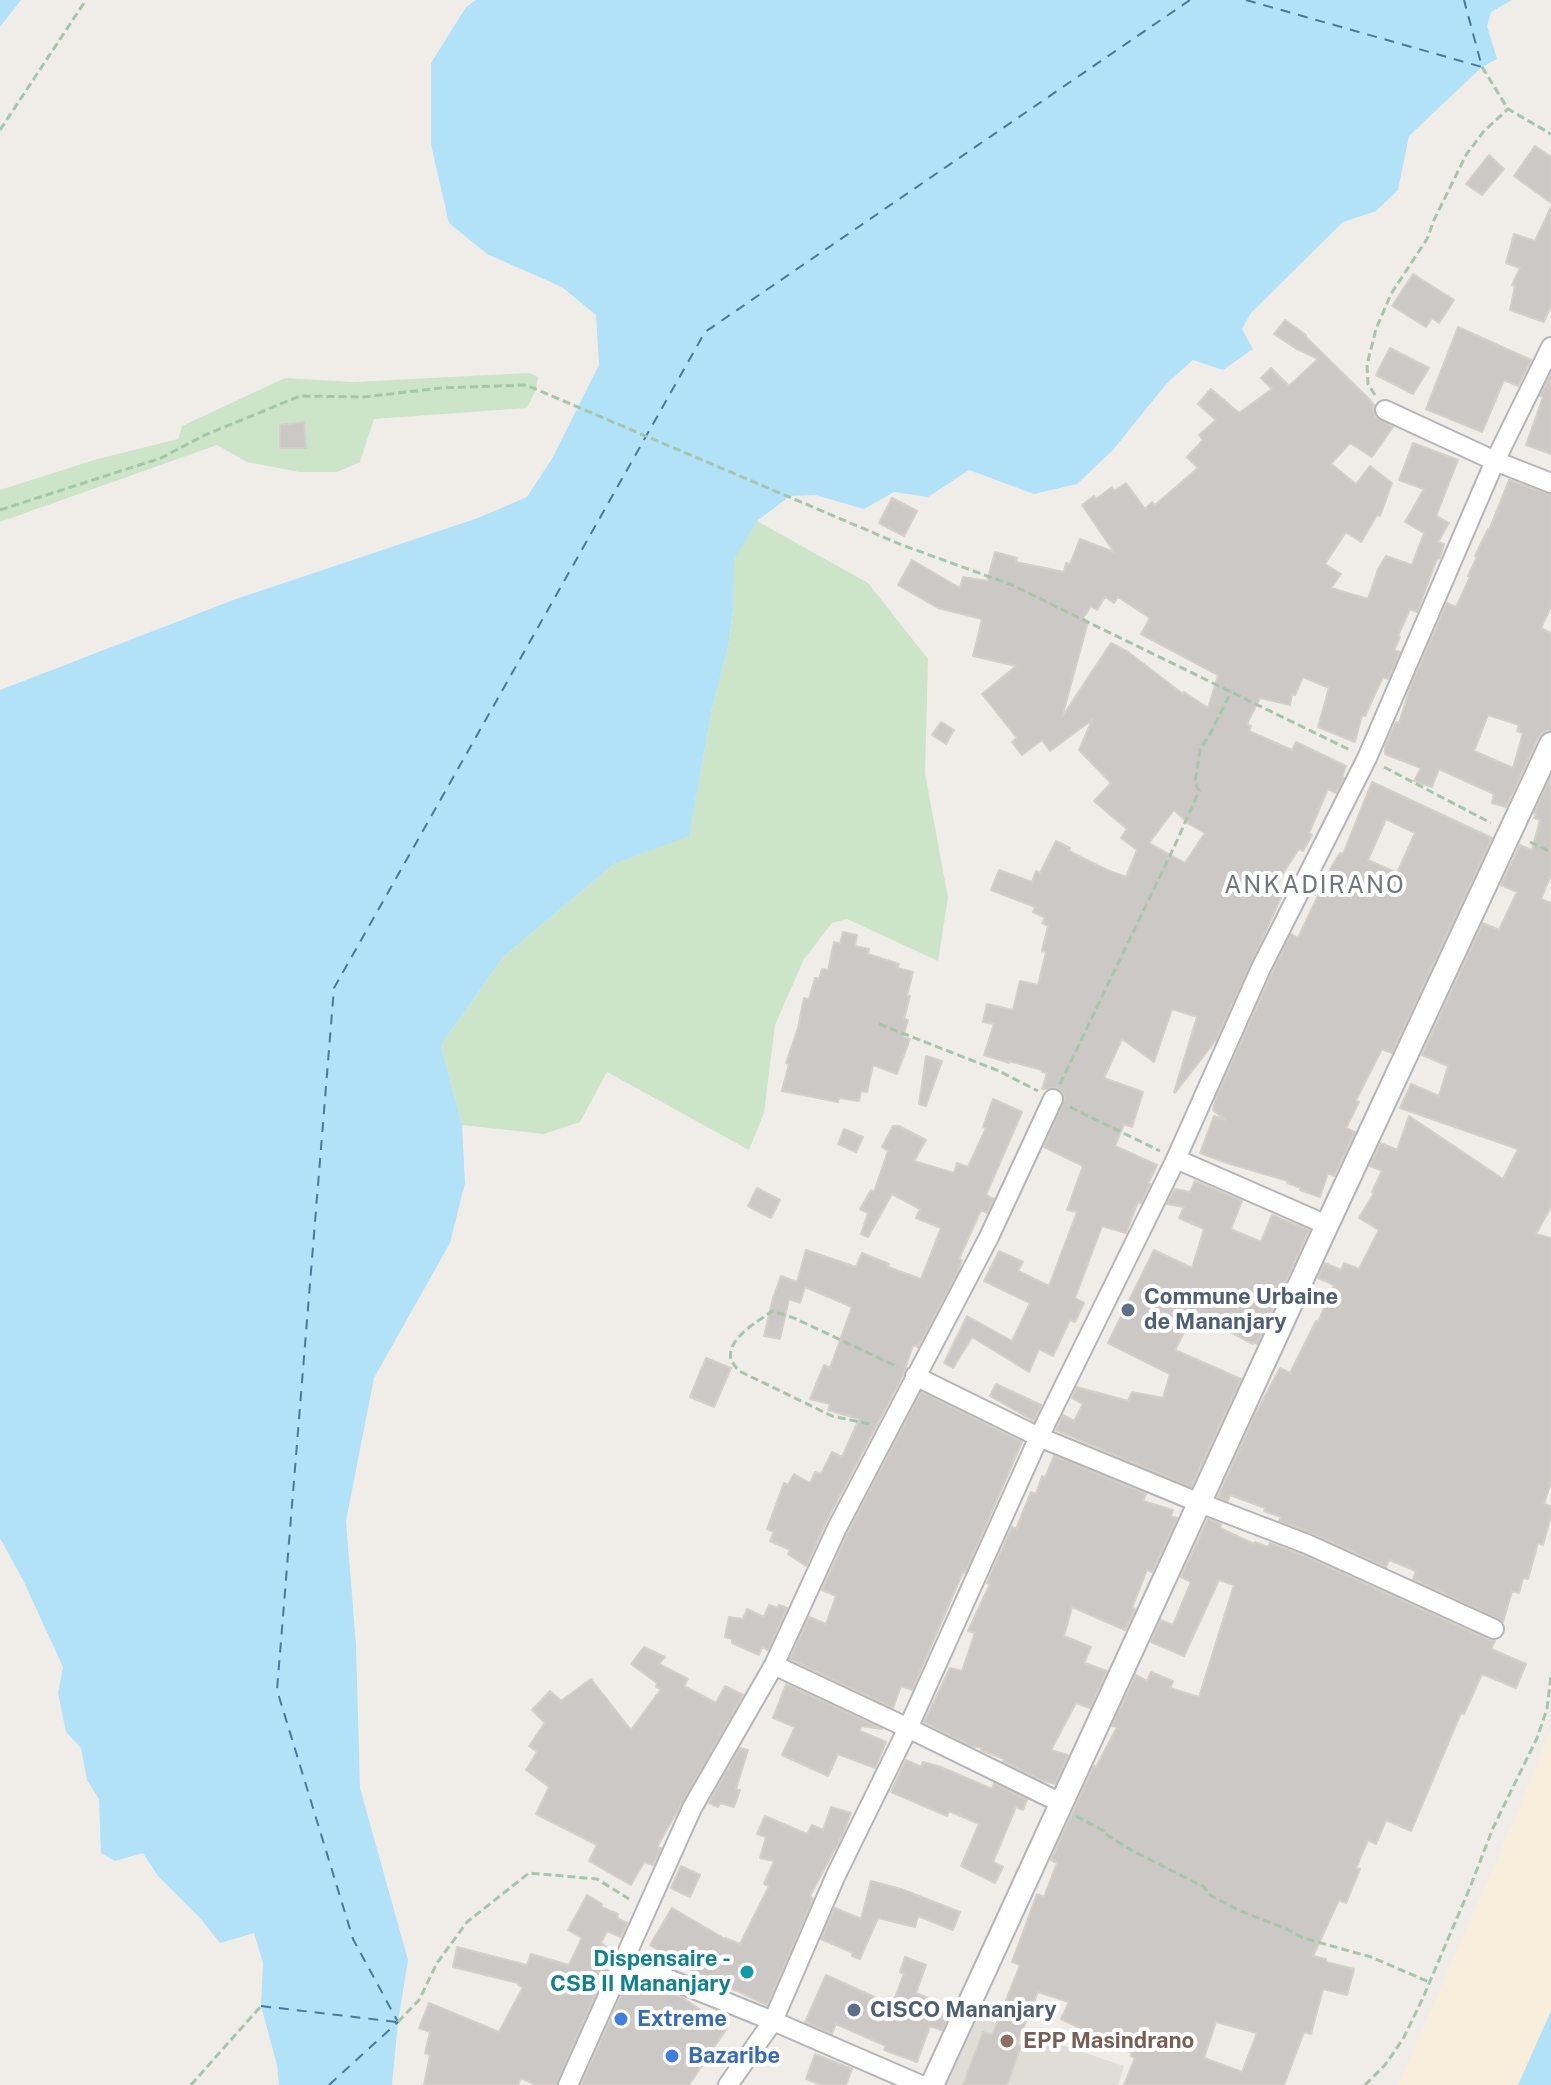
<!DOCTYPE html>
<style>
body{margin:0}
canvas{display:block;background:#f0ede9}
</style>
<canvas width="1551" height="2085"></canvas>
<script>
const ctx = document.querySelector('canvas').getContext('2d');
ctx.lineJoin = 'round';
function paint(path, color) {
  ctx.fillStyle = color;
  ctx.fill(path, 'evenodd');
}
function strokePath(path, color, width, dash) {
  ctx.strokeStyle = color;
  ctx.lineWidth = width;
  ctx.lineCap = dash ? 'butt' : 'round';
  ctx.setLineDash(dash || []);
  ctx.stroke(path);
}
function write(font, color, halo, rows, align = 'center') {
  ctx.font = font + ' "Public Sans",sans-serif';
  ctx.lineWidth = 8;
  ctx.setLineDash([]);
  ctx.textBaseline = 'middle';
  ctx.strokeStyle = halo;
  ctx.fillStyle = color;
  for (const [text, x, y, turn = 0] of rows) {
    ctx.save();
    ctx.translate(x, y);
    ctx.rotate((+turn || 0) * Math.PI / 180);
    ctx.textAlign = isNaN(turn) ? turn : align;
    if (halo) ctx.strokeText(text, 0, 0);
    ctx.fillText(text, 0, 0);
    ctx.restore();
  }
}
paint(new Path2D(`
 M976 2016 1124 2066 1118 2085H945Z`), '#e0ddd7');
paint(new Path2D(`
 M529 373 538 377 536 390 527 408 374 419 360 462 337 472H299L247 462 217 445 0 522V490L94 460 178 439 182 426 285 378 353 382Z
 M757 521 868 583 928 659 925 773 948 898 938 961 847 919 832 923 804 959 775 1025 764 1113 749 1150 607 1072 580 1122 544 1134 462 1125 441 1045 503 957 614 864 689 835 712 709 728 647 733 611V559Z`), '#cce5c8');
paint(new Path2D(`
 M1551 1729V2085H1398L1512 1825Z`), '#f8eedc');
paint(new Path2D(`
 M0 0H21L0 27Z
 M476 0H1512L1491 12 1487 26 1497 59 1482 67 1409 136 1398 190 1376 211 1343 222 1251 313 1242 329 1253 349 1223 370 1193 360 1167 383 1113 450 1077 484 1034 494 969 470 928 497 894 492 864 509 815 495 790 496 757 521 734 559 733 611 728 647 712 709 689 836 614 864 503 957 441 1045 462 1125 465 1183 450 1243 374 1378 346 1521 356 1645 360 1788 408 1960 398 2022 392 2085H279L277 2065 261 2006 263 1963 254 1933 220 1943 201 1919 158 1876 143 1853 115 1861 101 1853 99 1799 87 1780 81 1748 66 1732 58 1693 63 1667 24 1582 0 1538V690L236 599 478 518 527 497 553 457 599 365 596 315 562 287 487 254 449 223 431 145V63L466 7Z
 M1551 2011V2085H1518Z`), '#b2e2f7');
strokePath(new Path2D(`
 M1246 0 1482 67 1464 0
 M261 2006 397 2022
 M329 2085 398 2022 353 1939 277 1690 334 988 705 332 1190 0`), '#477a98', 2, [10, 8]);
const building = new Path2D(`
 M1535 146 1551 157V203L1514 176Z
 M1489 155 1504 169 1482 195 1466 184Z
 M1551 207V305L1544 322 1510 310 1515 286 1512 285 1520 268 1506 263 1514 234 1535 241Z
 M1413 274 1454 300 1439 323 1432 318 1426 327 1392 306Z
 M1285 320 1306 335 1305 336 1369 399 1374 405 1373 412 1376 417 1393 427 1372 457 1350 443 1331 464 1356 484 1370 466 1392 483 1380 516 1377 515 1361 542 1346 532 1325 564 1341 574 1331 588 1368 599 1378 569 1386 556 1412 565 1424 533 1405 522 1424 489 1399 480 1413 443 1458 460 1436 516 1449 523 1438 542 1444 544 1440 558 1437 559 1417 612 1410 609 1398 636 1400 637 1394 650 1400 652 1388 679 1383 677 1365 716 1362 715 1355 742 1318 727 1329 688 1303 677 1295 695 1292 694 1290 705 1260 698 1247 724 1251 726 1249 731 1292 750 1296 742 1346 766 1342 777 1344 778 1336 793 1328 789 1309 833 1312 835 1303 851 1299 849 1274 887 1284 891 1216 1040 1175 1093 1174 1092 1197 1017 1172 1009 1154 1062 1122 1039 1104 1078 1143 1092 1132 1127 1124 1124 1115 1146 1157 1165 1148 1184H1150L1141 1203 1138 1202 1126 1233 1102 1226 1075 1298 1084 1303 1075 1322 1070 1320 1053 1356 1039 1349 1029 1372 972 1337 953 1368 944 1363 967 1316 1012 1341 1030 1303 984 1281 999 1251 1023 1262 1018 1271 1049 1286 1077 1212 1067 1210 1083 1166 1044 1147 1065 1099 1063 1093 1057 1088 1042 1089 1047 1073 1042 1072V1070L1009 1061V1063L984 1055 994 1024 983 1022 987 1004 1013 1010 1020 981 1038 985 1046 952 1042 951 1048 926 1042 923 1045 918 1033 912 1035 907 991 890 999 870 1032 882 1036 871 1040 873 1056 841 1070 848 1069 851 1107 870 1126 877 1137 850 1121 838 1127 829 1094 801 1111 783 1079 750 1092 720 1050 751 1042 740 1022 755 1012 742 1017 738 982 694 1016 666 973 656 982 619 938 608 898 585 912 560 960 588 963 577 987 581 995 552 1017 558 1016 562 1064 572 1066 563 1070 564 1080 539 1114 552 1082 505 1094 496 1096 499 1112 487 1114 491 1126 483 1145 509 1152 502 1155 505 1198 468 1187 457 1203 440 1199 435 1216 420 1198 404 1211 389 1239 413 1272 389 1261 378 1271 368 1289 386 1318 359 1295 348 1274 334ZM1105 597 1114 603 1118 597 1150 618 1141 634 1218 675 1208 708 1184 692 1183 694 1128 652 1111 643 1062 717 1088 622 1083 618 1091 606 1097 610ZM1174 810 1189 824 1205 833 1185 863 1149 843Z
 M1458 327 1531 360 1518 386 1504 380 1482 432 1426 409Z
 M1390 348 1429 368 1413 394 1376 375Z
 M1551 374V454L1526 445 1543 397 1540 396Z
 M304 422 306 448H280V425Z
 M1509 480 1551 495V607L1541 628 1551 633V730L1544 732 1538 738 1506 807 1492 803 1494 794 1439 769 1432 787 1414 781 1421 768 1385 754V747L1396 722 1399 723 1410 688 1447 603 1456 607 1470 577 1468 576 1477 557 1475 556 1488 529 1489 530ZM1488 715 1519 725 1517 731 1523 733 1513 768 1474 751Z
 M892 498 917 511 904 536 879 523Z
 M941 722 954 730 946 744 932 735Z
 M1551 777V875L1541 899 1551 903V1207L1536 1234 1551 1238V1482L1544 1504 1551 1506V1516L1543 1545 1538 1543 1528 1579 1523 1578 1519 1593 1512 1591 1503 1622 1413 1579 1416 1571 1389 1560 1386 1567 1311 1533 1279 1521 1281 1517 1264 1511 1265 1508 1230 1495 1228 1501 1218 1497 1256 1413 1280 1368 1290 1373 1316 1321 1318 1322 1334 1285 1318 1278 1325 1263 1341 1270 1344 1263 1359 1269 1379 1230 1359 1218 1374 1193 1372 1192 1382 1171 1370 1166 1381 1143 1397 1150 1409 1116 1503 1179 1518 1149 1400 1108 1411 1084 1439 1096 1448 1066 1422 1055 1483 923 1499 930 1517 892 1501 885 1520 845 1532 850 1540 820 1534 818 1536 814 1534 813Z
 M1372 782 1492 838 1392 1053 1382 1049 1356 1100 1359 1102 1346 1128 1355 1132 1334 1176 1328 1173 1320 1197 1300 1190 1301 1188 1287 1183 1288 1181 1227 1163 1200 1153 1214 1116 1225 1120 1213 1110 1216 1098 1272 973 1291 934 1298 938 1332 866 1340 853 1343 854ZM1386 819 1415 833 1397 873 1368 860Z
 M843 932 857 935 855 946 869 949 868 954 899 964 897 968 913 972 907 995 910 996 904 1019 908 1020 903 1037 910 1039 897 1074 873 1065 867 1092 861 1091 859 1101 839 1098 838 1102 782 1091 789 1064 786 1063 798 1028 804 998 809 999 815 978 819 979 822 969 828 970 834 942 840 944Z
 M926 1056 942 1061 926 1106 919 1104Z
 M993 1099 1022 1112 986 1195 994 1199 987 1213 981 1210 959 1259 962 1260 958 1271 918 1347 913 1345 903 1375 826 1522 806 1566 788 1554 790 1550 770 1541 774 1532 767 1529 784 1483 788 1485 794 1474 810 1483 815 1472 821 1474 832 1452 842 1457 859 1419 828 1410 830 1404 810 1399 824 1365 830 1368 852 1307 805 1287 800 1303 789 1299 780 1339 764 1336 773 1298 781 1276 797 1282 806 1250 856 1267 862 1253 889 1264 888 1267 921 1279 941 1228 916 1218 920 1209 892 1194 868 1237 861 1234 868 1213 860 1209 871 1190 874 1192 888 1151 882 1147 893 1126H899L926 1140 914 1161 954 1173 957 1163 968 1167 986 1128 983 1127Z
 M844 1129 863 1137 856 1152 838 1144Z
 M1195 1181 1242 1201 1231 1229 1261 1242 1272 1215 1309 1230 1257 1344 1254 1342 1253 1344 1194 1313 1175 1350 1241 1379 1191 1487 1056 1430 1063 1415 1074 1421 1083 1404 1072 1398 1077 1387 1128 1401 1132 1392 1163 1398 1170 1374 1108 1343 1154 1250 1192 1268 1204 1229 1179 1218 1184 1207 1167 1204 1175 1189 1190 1192Z
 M757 1188 780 1200 771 1218 748 1206Z
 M706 1358 731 1368 714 1407 690 1397Z
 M996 1384 1041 1405 1034 1421 990 1396Z
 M921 1392 1022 1442 965 1573 963 1572 912 1690 901 1686 893 1708 790 1659 809 1617 826 1624 836 1596 822 1590 848 1533Z
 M1054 1456 1146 1494 1143 1501 1173 1510 1171 1516 1177 1518 1152 1572 1147 1570 1132 1608 1135 1609 1125 1630 1072 1607 1064 1636 1091 1647 1084 1663 1107 1671 1090 1708 1076 1703 1051 1750 1068 1755 1055 1784 1041 1780 1003 1761 1004 1759 981 1750 982 1748 971 1746 924 1722 950 1668 962 1671 975 1633 968 1631 990 1584 987 1583 1012 1527 1016 1529 1031 1492 1036 1494 1042 1476 1045 1478Z
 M1208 1519 1221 1524 1220 1528 1254 1544 1255 1542 1268 1547 1270 1543 1302 1555 1489 1640 1495 1641 1491 1649 1526 1664 1516 1688 1482 1674 1464 1714 1461 1713 1411 1831 1386 1820 1376 1844 1368 1840 1356 1868 1360 1869 1346 1903 1339 1900 1313 1956 1326 1959V1962L1354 1969 1347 1995 1323 1989 1311 2034 1304 2032 1284 2085H1124L1135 2058 1131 2056 1132 2053 1061 2019 1069 2002 1038 1992 1017 2044 1021 2046 1007 2085H963L983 2032 992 2035 1020 1965 1012 1962 1037 1894 1044 1897 1057 1863 1051 1860 1094 1766 1096 1767 1117 1727 1112 1726 1136 1675 1147 1681 1151 1672 1173 1681 1170 1688 1199 1697 1234 1585 1219 1580 1184 1656 1151 1642 1161 1620 1173 1625 1191 1582 1181 1577ZM1216 2022 1257 2033 1242 2072 1204 2058Z
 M769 1605 778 1608 779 1605 787 1608 768 1650 762 1647 759 1655 732 1643V1639L725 1637 729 1617 743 1619 747 1609 764 1617Z
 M644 1647 665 1657 659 1664 688 1679 684 1686 716 1703 725 1686 743 1695 657 1847 661 1848 653 1865 644 1862 631 1885 589 1861 597 1845 536 1814 549 1787 526 1770 537 1752 529 1746 545 1723 532 1710 550 1691 561 1701 591 1679 631 1730 661 1689 656 1687 657 1683 631 1664Z
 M786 1684 882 1729 861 1726 860 1731 886 1742 875 1768 838 1754 828 1776 782 1755 795 1727 773 1718Z
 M740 1748 748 1750 736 1789 740 1790 734 1807 720 1803 718 1807 709 1803Z
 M906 1760 921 1767 923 1762 941 1767 992 1789 994 1783 1027 1800 1023 1810 1016 1807 993 1862 1003 1867 995 1883 961 1866 979 1824 949 1811 947 1816 891 1792Z
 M831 1807 851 1813 843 1834 810 1896 813 1899 767 2005 662 1956 663 1953 650 1945 672 1908 725 1939V1938L740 1944 769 1886 764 1884 774 1861 760 1858 766 1837 757 1834 765 1816 807 1834 812 1825 823 1830Z
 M681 1866 700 1875 690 1897 671 1888Z
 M871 1881 901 1889 960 1912 953 1930 918 1916 915 1927 878 1918 860 1959 852 1956 853 1953 821 1939 835 1908 861 1919Z
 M587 1895 602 1904 601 1907 618 1914 617 1918 627 1923 621 1937 607 1931 601 1943 614 1952 556 2085H535L521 2078 518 2085H424L430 2055 425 2053 430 2032 419 2028 429 2003 499 2032 523 1987 518 1985V1983L453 1967 457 1947 527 1965 531 1954 569 1965 582 1938 568 1930Z
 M905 1957 926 1965 916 1993 944 2005 941 2011 949 2014 942 2030 930 2026 917 2062 884 2050 886 2046 836 2024 832 2034 805 2022 826 1975 892 2005 904 1974 900 1972Z
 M630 1976 683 1998 727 2028 689 2085H581Z
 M815 2054 852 2069 846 2085H821L806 2079Z`);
paint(building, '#ccc8c5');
strokePath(building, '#d4cfc7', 2);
const minor = new Path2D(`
 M1385 410 1495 461 1551 483
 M1176 1159 1327 1225
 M915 1376 1039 1437 1200 1503 1307 1544 1494 1629
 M774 1665 908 1728 1061 1803
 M624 1961 773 2021 921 2085
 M568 2085 692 1808 774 1665 837 1528 989 1237 1053 1099
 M728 2085 773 2021 836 1875 908 1728 1039 1437 1176 1159 1261 968 1367 758 1495 461 1551 347`);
const tertiary = new Path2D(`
 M932 2085 1327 1225 1551 744`);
strokePath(minor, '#b3b6b9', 22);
strokePath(tertiary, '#b3b6b9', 26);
strokePath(new Path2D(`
 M1482 67 1508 109 1551 134
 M0 130 86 0
 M1375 395 1368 384 1367 365 1376 329 1391 294 1427 239 1434 220 1466 155 1484 131 1508 109
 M0 510 161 458 205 435 300 396 364 397 441 388 526 385 902 545 1012 585 1352 751
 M1384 767 1491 823
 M1530 842 1551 852
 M879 1024 999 1071 1038 1091
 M1060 1084 1176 843 1199 791 1195 783 1200 749 1210 734 1231 692
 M1070 1107 1160 1151
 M869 1424 832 1416 739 1371C736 1367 733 1364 731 1360 726 1338 758 1322 772 1311L794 1318 898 1367
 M1076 1816 1104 1831V1833L1131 1850 1204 1887 1210 1895 1238 1910 1287 1929 1303 1938 1371 1957 1429 1982
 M398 2022 419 2000 437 1963 467 1922 529 1873 597 1879 629 1899
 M191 2085 261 2006
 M1365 2085 1385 2065 1403 2039 1422 2000 1471 1885 1493 1828 1537 1738 1547 1709 1551 1675`), '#a4c7a9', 3, [8, 4]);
strokePath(minor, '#fff', 18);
strokePath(tertiary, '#fff', 22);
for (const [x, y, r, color] of [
 [1128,1310,8,"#5c6f8a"],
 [747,1972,8,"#0f9aa8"],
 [854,2010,8,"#5c6f8a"],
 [621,2019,8,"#3f7fe0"],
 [1007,2041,8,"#8d6e63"],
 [672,2056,8,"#3f7fe0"]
]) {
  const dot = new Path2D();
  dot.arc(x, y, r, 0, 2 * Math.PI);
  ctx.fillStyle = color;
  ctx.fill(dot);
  strokePath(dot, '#fff', 3);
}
write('bold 22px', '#4e5e75', '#fff', [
 ["Commune Urbaine",1144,1297],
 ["de Mananjary",1144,1322],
 ["CISCO Mananjary",870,2010]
], 'left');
write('bold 22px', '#0d838f', '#fff', [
 ["Dispensaire -",731,1959],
 ["CSB II Mananjary",731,1984]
], 'right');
write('bold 22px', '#366cbe', '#fff', [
 ["Extreme",637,2019],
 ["Bazaribe",688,2056]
], 'left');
write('bold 22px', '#785e54', '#fff', [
 ["EPP Masindrano",1023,2041]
], 'left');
ctx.letterSpacing = '2px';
write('24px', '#717679', '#fff', [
 ["ANKADIRANO",1315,886]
]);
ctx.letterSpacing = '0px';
</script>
